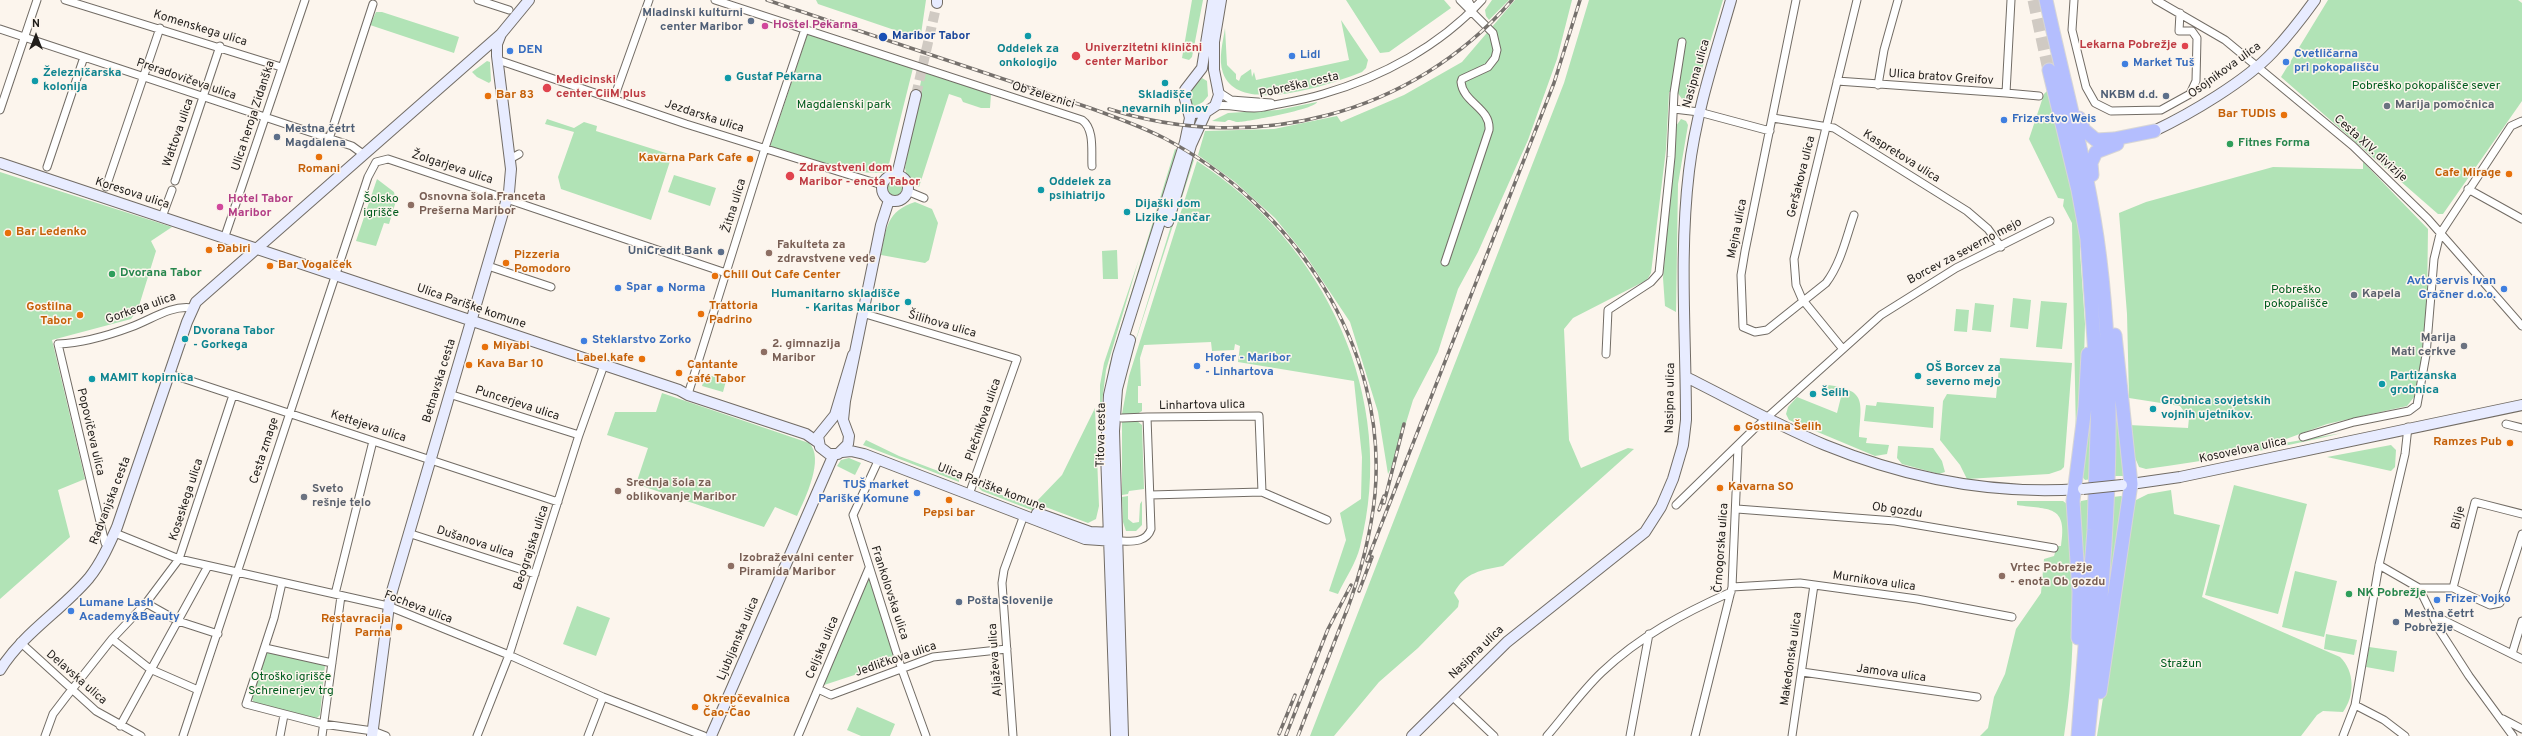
<!DOCTYPE html>
<meta charset="utf-8">
<style>
body{margin:0}
#map{position:relative;width:2522px;height:736px;overflow:hidden;background:#fcf5ed;font-family:Overpass,sans-serif}
canvas{display:block}
.north{position:absolute;left:16px;top:16px;width:40px;height:40px;-webkit-text-stroke:3px #fcf5ed;paint-order:stroke;rotate:0deg;font-size:11px;font-weight:700;line-height:16px;text-align:center;color:#211e1b}
.north::after{content:'';display:block;margin:auto;width:14px;height:18px;background:#211e1b;clip-path:polygon(50% 0,100% 100%,50% 72%,0 100%)}
</style>
<div id="map">
<canvas width="2522" height="736"></canvas>
<div class="north">N</div>
</div>
<script>
const ctx = document.querySelector('canvas').getContext('2d');
ctx.lineJoin = 'round';
function paint(path, color) {
  ctx.fillStyle = color;
  ctx.fill(path, 'evenodd');
}
function strokePath(path, color, width, dash) {
  ctx.strokeStyle = color;
  ctx.lineWidth = width;
  ctx.lineCap = dash ? 'butt' : 'round';
  ctx.setLineDash(dash || []);
  ctx.stroke(path);
}
function write(font, color, halo, rows, align = 'center') {
  ctx.font = font + ' Overpass,sans-serif';
  ctx.lineWidth = 3;
  ctx.setLineDash([]);
  ctx.textBaseline = 'middle';
  ctx.strokeStyle = halo;
  ctx.fillStyle = color;
  for (const [text, x, y, turn = 0] of rows) {
    ctx.save();
    ctx.translate(x, y);
    ctx.rotate((+turn || 0) * Math.PI / 180);
    ctx.textAlign = isNaN(turn) ? turn : align;
    if (halo) ctx.strokeText(text, 0, 0);
    ctx.fillText(text, 0, 0);
    ctx.restore();
  }
}
paint(new Path2D(`
 M816 0H926L921 34 915 37 818 4Z
 M1192 0H1203L1192 57 1189 60 1182 58Z
 M1346 0H1444L1451 8 1389 52 1380 53Z
 M1492 0H1509L1489 20 1486 16 1485 10Z
 M1515 0H1572L1557 59 1528 140 1478 252 1458 289 1438 352 1413 400 1394 462 1388 474 1378 412 1350 322 1306 256 1275 218 1235 182 1198 155 1205 131 1274 129 1337 116 1341 122 1404 95 1462 62Z
 M1589 0H1723L1694 95 1692 98 1682 99 1677 92H1669L1666 149 1651 273 1647 280 1573 318 1564 329 1569 440 1581 468 1628 448 1634 449 1503 566C1482 570 1465 572 1454 593L1459 601 1458 607 1418 648 1379 682 1334 736H1310L1564 83Z
 M2328 0H2518L2522 3V101L2443 214H2438L2281 77Z
 M376 12H382L459 37 454 53 370 25Z
 M1341 20 1368 60 1366 68 1362 72C1331 84 1239 117 1223 73 1218 59 1223 42 1225 28L1227 65 1236 74V79L1239 81 1241 76 1251 69 1252 77 1254 72 1256 80 1349 60Z
 M808 33 913 68 889 164 883 173 853 172 770 147Z
 M487 61 490 62 491 81 489 83 477 77 472 72Z
 M923 70 991 94 990 108H981L963 102 961 98 949 94 919 187 907 178 905 168Z
 M1202 78 1207 81 1208 96 1203 102 1194 107 1192 105 1189 93Z
 M2049 89 2080 226V251L2085 324 2084 358 2074 473 2070 472 2076 437 2072 223 2063 206 2064 199 2058 198 2029 139 2044 94Z
 M1317 102C1316 109 1250 121 1239 122 1233 122 1233 120 1228 120L1225 122 1212 121 1228 113 1278 110Z
 M547 119 574 128 584 122 597 126 596 131 672 155 651 220 561 189 558 177 574 132 545 124Z
 M1681 119 1686 121 1688 125 1678 184 1676 312 1665 306 1663 278 1676 126Z
 M1175 149 1177 150 1174 162 1107 380 1102 417 1109 366Z
 M1192 158 1194 160 1127 368Z
 M1197 161C1325 243 1399 398 1360 547 1356 563 1345 579 1338 594L1329 591 1346 540 1340 513 1361 499 1362 457 1354 381 1238 362 1240 346 1235 344 1234 350 1212 351 1211 342 1144 345 1140 358 1141 386H1138V403H1142V411L1137 414H1122L1129 376Z
 M2363 162 2428 229 2427 302 2419 381 2414 397 2407 406 2327 424 2267 446 2342 433C2277 449 2212 460 2146 469L2139 467 2133 453 2129 425 2188 428 2189 418 2180 406 2129 398 2127 314 2119 213 2146 202 2273 167 2363 169Z
 M0 172 172 227 151 241 156 251 138 309 131 319 52 340 85 479 58 490 70 537 0 599Z
 M674 175 716 188 710 206 668 192Z
 M377 179 394 192 396 201 389 224 384 223 376 246 356 241Z
 M886 189a8 8 0 1 1 16 0a8 8 0 1 1-16 0Z
 M915 202 932 209 938 223 929 260 925 263 881 255C886 228 887 211 915 202Z
 M1117 250 1118 279H1103L1102 251Z
 M1139 259 1106 370 1100 419V385L1104 363Z
 M2013 298 2031 300 2028 329 2010 327Z
 M2041 301 2067 303 2062 349 2036 347Z
 M1975 303 1994 305 1991 332 1972 330Z
 M1956 309 1969 310 1967 332 1954 331Z
 M2112 351 2126 472 2123 476H2113Z
 M2091 353 2092 479 2085 480 2081 475Z
 M2000 358 2072 363 2064 467 2061 470 2049 474 1967 479 1960 465 1940 440 1943 401 1947 394 1996 398Z
 M706 374 726 381 723 392 702 386Z
 M1822 384C1866 390 1862 397 1859 437L1867 438 1866 443 1889 445 1887 454 1875 456 1789 420 1786 414 1788 407 1797 397 1837 413 1842 393 1823 389Z
 M662 393 809 443C825 458 805 499 797 516L775 507 764 527 636 484 648 448 607 435 615 412H656Z
 M1877 402 1934 407 1933 428 1864 421 1866 405 1876 406Z
 M1095 408 1099 506 1096 519 1088 523 1035 503 1062 475Z
 M1122 421H1137L1142 425 1144 489 1129 491 1128 494 1122 495Z
 M866 440 899 456 959 479V482L863 445Z
 M2391 445 2396 450 2395 467 2391 471 2327 457Z
 M1898 446 1933 448 1942 461 1945 472 1939 474 1902 464 1897 458Z
 M849 458 861 463 855 475 837 466 841 460Z
 M2234 485 2307 504 2278 614 2205 595Z
 M978 487H980L1083 525 1034 511 982 491Z
 M2171 490 2174 514 2220 525 2202 597 2340 657C2355 671 2355 696 2343 712L2323 711 2317 715 2301 736H2097L2134 501 2148 494Z
 M1128 496V519L1133 523 1139 522 1140 504 1142 501V525L1136 531H1126L1123 522 1122 497Z
 M2121 496 2123 497 2103 656 2113 497Z
 M2092 499 2084 627 2079 506 2081 501Z
 M2017 501H2063L2067 504C2075 580 2076 660 2064 736H1980L1988 728 1994 697 2005 674 2016 629 2041 593 2044 559 2054 556 2057 546H2061C2068 504 2049 510 2017 505Z
 M2295 571 2337 581 2324 637 2282 627Z
 M869 578 897 661 821 686 823 683Z
 M577 606 610 618 596 656 563 644Z
 M2326 634 2357 640 2354 655 2324 649Z
 M2369 647 2397 651 2394 672 2366 667Z
 M267 652 325 665 320 715 317 718 254 704 252 698Z
 M857 707 895 724 890 736H861L847 730Z`), '#b1e3b6');
strokePath(new Path2D(`
 M916 95 937 3`), '#d0cac3', 10, [10, 5]);
strokePath(new Path2D(`
 M2034 0 2049 70`), '#d0cac3', 13, [13, 6]);
const street = new Path2D(`
 M65 0 281 67
 M478 0 509 10
 M715 0 1082 120C1095 129 1091 153 1092 166
 M1468 0 1473 10
 M1796 0 1745 251 1741 275 1743 327 1755 332 1767 330 1826 283C1841 263 1846 238 1854 215
 M2074 0 2072 30 2086 87 2095 103 2111 111 2161 110 2190 94 2196 81 2197 38 2192 31H2179L2180 13
 M2156 0 2225 40 2353 146 2428 219 2522 326
 M0 29 352 146 363 154
 M498 60 686 124 882 185
 M1837 81 2006 93 2011 0
 M1878 85 1884 50 1898 0
 M1217 91 1231 100 1271 103
 M2006 93 2039 96
 M614 98 649 0
 M1215 106C1231 103 1248 111 1264 107 1283 103 1304 100 1323 94 1382 77 1440 46 1482 0
 M1674 109 1699 112 1770 131
 M0 110 37 0
 M1773 118 1834 128 1967 211 1988 229 2001 247
 M329 139 373 4
 M510 159 519 154
 M47 167 84 57
 M175 181 220 46
 M106 187 160 28
 M2468 189 2522 219
 M907 191 924 198
 M162 217 172 190
 M224 239 305 0
 M1445 262 1489 130C1491 108 1463 103 1461 82L1462 79 1488 67 1495 58 1497 50 1493 33 1460 0
 M488 266 551 287
 M862 313 1017 359 971 489
 M1842 348 1802 299 1796 285 1794 259 1857 0
 M1606 354 1608 310 1651 282 1659 273 1671 157 1674 93 1682 42
 M170 374 558 502
 M689 391 765 148 805 29
 M449 394 579 435
 M1122 418 1147 417
 M2506 424 2522 428
 M2303 437 2354 422 2409 411 2417 405 2426 355 2434 259 2440 234 2511 126 2522 121
 M879 459 853 515 901 667 926 736
 M1150 495 1262 492 1327 520
 M1676 505 1753 430 1881 315 1956 268 2050 221
 M1737 509 1895 521 2054 548
 M115 533 179 559 388 606 509 655 603 697 704 736
 M408 533 535 574
 M1116 541C1129 541 1146 544 1151 529L1147 417 1259 416 1262 492
 M109 545 105 543 58 344C82 343 107 336 131 327 151 320 170 305 192 308
 M2379 565 2419 588 2440 631 2469 676 2513 736
 M282 583 274 618 246 704 323 724 373 731 386 736
 M1732 587 1800 583 1917 599 2012 617
 M2419 588H2453L2475 502 2522 514
 M2453 588 2490 605 2500 603 2522 534
 M335 594 373 441
 M146 603 178 621 218 634
 M2431 614 2522 659
 M112 639 150 669 198 690
 M20 642 96 711 141 736
 M265 648 332 663
 M2512 654 2522 621
 M1802 672 1977 697
 M818 689 831 695 933 657 1007 649
 M1452 696 1494 736
 M2355 705 2384 720 2405 736
 M2503 719 2522 729
 M120 726 208 566
 M45 736 53 714 66 697 112 639 146 603 179 559 233 395
 M183 736 368 177 376 162 388 159 726 273
 M280 736 284 715
 M322 736 341 596
 M477 736 509 655 579 435 604 365
 M588 736 603 697
 M798 736 869 568
 M1013 736 1002 583 1004 570 1024 515
 M1547 736C1565 715 1582 691 1602 672 1640 636 1684 613 1731 592
 M1630 736 1649 634
 M1695 736 1732 587 1738 447
 M1792 736 1814 585
 M2343 736 2355 705 2379 565 2405 454 2408 427`);
const secondary = new Path2D(`
 M937 3V0
 M1190 110 1194 113 1206 112 1215 106 1219 95 1214 70V42L1221 0
 M2154 131C2190 114 2246 81 2273 52 2288 36 2302 18 2315 0
 M0 163 679 390 688 395 806 434 819 443
 M897 175 916 95
 M882 188a13 13 0 1 1 26 0a13 13 0 1 1-26 0Z
 M1168 222 1191 145 1206 112
 M853 355 835 415 818 436 820 447 829 454H838L848 444 849 436 843 420 845 401 881 225 889 200
 M1686 377C1732 400 1777 425 1825 445 1906 478 1993 495 2080 489
 M842 452 851 451 864 454 1085 539 1114 541
 M2124 485 2180 477 2522 405
 M1037 513 1090 532 1114 533
 M0 670C23 633 61 611 89 578 101 563 109 545 117 527L187 322 196 302 501 34 529 0
 M372 736 390 598 509 192 511 169 497 56V44L501 34
 M711 736 834 454
 M1116 736 1106 452 1109 395 1118 355 1185 142 1190 118 1185 99V90L1202 68 1213 0
 M1123 736 1114 431 1117 389 1130 340
 M1412 736 1507 642 1645 532 1661 507 1673 479 1683 445 1686 420C1686 337 1679 254 1689 171 1696 112 1715 56 1731 0`);
const highway = new Path2D(`
 M2046 0C2063 79 2085 157 2097 237 2121 403 2105 570 2088 736
 M2049 70 2078 190 2087 239 2098 399 2094 530 2078 736
 M2079 118 2084 130 2096 140 2114 139 2154 131
 M2092 175 2091 163 2096 152 2117 144
 M2078 638 2079 592 2073 501 2085 407 2088 354
 M2100 692 2131 484 2115 335`);
strokePath(street, '#726c65', 9);
strokePath(secondary, '#726c65', 12);
strokePath(highway, '#d7d6d6', 15);
strokePath(street, '#fff', 7);
strokePath(secondary, '#e8ecff', 10);
strokePath(highway, '#b4befe', 13);
const rail = new Path2D(`
 M767 0 1090 108C1115 117 1140 126 1164 138 1293 206 1388 345 1375 494 1371 534 1360 575 1346 613
 M1109 109C1253 155 1412 116 1512 0
 M1384 503 1404 424
 M1379 510 1384 496
 M1367 561 1554 83 1580 0
 M1359 591 1372 557
 M1279 734 1295 695
 M1286 735 1328 629 1351 585
 M1298 736 1348 607`);
strokePath(rail, '#76716d', 3.5);
strokePath(rail, '#fcf5ed', 2, [6]);
const secondaryBridge = new Path2D(`
 M2083 489 2122 485`);
strokePath(secondaryBridge, '#726c65', 12, []);
strokePath(secondaryBridge, '#e8ecff', 10);
for (const [x, y, r, color] of [
 [751,21,4,"#5c6f8a"],
 [765,26,4,"#d1479c"],
 [1028,36,4,"#0f9aa8"],
 [883,37,5,"#1a4fb4"],
 [2185,46,4,"#e0444e"],
 [510,51,4,"#3f7fe0"],
 [1076,56,5,"#e0444e"],
 [1292,56,4,"#3f7fe0"],
 [2286,62,4,"#3f7fe0"],
 [2125,64,4,"#3f7fe0"],
 [728,78,4,"#0f9aa8"],
 [35,81,4,"#0f9aa8"],
 [1165,83,4,"#0f9aa8"],
 [547,88,5,"#e0444e"],
 [488,96,4,"#e8710a"],
 [2166,96,4,"#5c6f8a"],
 [2387,106,4,"#6b7280"],
 [2284,115,4,"#e8710a"],
 [2004,120,4,"#3f7fe0"],
 [277,137,4,"#5c6f8a"],
 [2230,144,4,"#2e9e5b"],
 [319,157,4,"#e8710a"],
 [750,159,4,"#e8710a"],
 [2509,174,4,"#e8710a"],
 [790,176,5,"#e0444e"],
 [1041,190,4,"#0f9aa8"],
 [411,205,4,"#8d6e63"],
 [220,207,4,"#d1479c"],
 [1127,212,4,"#0f9aa8"],
 [8,233,4,"#e8710a"],
 [209,250,4,"#e8710a"],
 [721,252,4,"#5c6f8a"],
 [769,253,4,"#8d6e63"],
 [506,263,4,"#e8710a"],
 [270,266,4,"#e8710a"],
 [112,274,4,"#2e9e5b"],
 [715,276,4,"#e8710a"],
 [618,288,4,"#3f7fe0"],
 [660,289,4,"#3f7fe0"],
 [2504,289,4,"#3f7fe0"],
 [2354,295,4,"#6b7280"],
 [908,302,4,"#0f9aa8"],
 [701,314,4,"#e8710a"],
 [80,315,4,"#e8710a"],
 [185,339,4,"#0f9aa8"],
 [584,341,4,"#3f7fe0"],
 [2464,346,4,"#6b7280"],
 [485,347,4,"#e8710a"],
 [764,352,4,"#8d6e63"],
 [642,359,4,"#e8710a"],
 [469,365,4,"#e8710a"],
 [1197,366,4,"#3f7fe0"],
 [679,373,4,"#e8710a"],
 [1918,376,4,"#0f9aa8"],
 [92,379,4,"#0f9aa8"],
 [2382,384,4,"#0f9aa8"],
 [1813,394,4,"#0f9aa8"],
 [2153,409,4,"#0f9aa8"],
 [1737,428,4,"#e8710a"],
 [2510,443,4,"#e8710a"],
 [1720,488,4,"#e8710a"],
 [618,491,4,"#8d6e63"],
 [917,493,4,"#3f7fe0"],
 [304,497,4,"#6b7280"],
 [949,500,4,"#e8710a"],
 [731,566,4,"#8d6e63"],
 [2002,576,4,"#8d6e63"],
 [2349,594,4,"#2e9e5b"],
 [2437,600,4,"#3f7fe0"],
 [959,602,4,"#5c6f8a"],
 [71,611,4,"#3f7fe0"],
 [2396,622,4,"#5c6f8a"],
 [399,627,4,"#e8710a"],
 [695,707,4,"#e8710a"]
]) {
  const dot = new Path2D();
  dot.arc(x, y, r, 0, 2 * Math.PI);
  ctx.fillStyle = color;
  ctx.fill(dot);
  strokePath(dot, '#fcf5ed', 1.5);
}
write('bold 12px', '#4e5e75', '#fcf5ed', [
 ["Mladinski kulturni",743,14],
 ["center Maribor",743,28],
 ["NKBM d.d.",2158,96],
 ["Mestna četrt",285,130,"left"],
 ["Magdalena",285,144,"left"],
 ["UniCredit Bank",713,252],
 ["Pošta Slovenije",967,602,"left"],
 ["Mestna četrt",2404,615,"left"],
 ["Pobrežje",2404,629,"left"]
], 'right');
write('bold 12px', '#b23c85', '#fcf5ed', [
 ["Hostel Pekarna",773,26],
 ["Hotel Tabor",228,200],
 ["Maribor",228,214]
], 'left');
write('12px', '#211e1b', '#fcf5ed', [
 ["Komenskega ulica",200,29,17],
 ["Osojnikova ulica",2225,71,-36],
 ["Nasipna ulica",1697,74,-74],
 ["Ulica bratov Greifov",1941,78,4],
 ["Preradovičeva ulica",186,80,19],
 ["Pobreška cesta",1299,86,-13],
 ["Ob železnici",1043,96,17],
 ["Ulica heroja Zidanška",254,116,-72],
 ["Jezdarska ulica",704,117,18],
 ["Wattova ulica",179,133,-71],
 ["Cesta XIV. divizije",2370,149,42],
 ["Kaspretova ulica",1901,157,32],
 ["Žolgarjeva ulica",452,168,18],
 ["Geršakova ulica",1802,177,-76],
 ["Koresova ulica",132,194,18],
 ["Žitna ulica",735,206,-73],
 ["Mejna ulica",1738,229,-79],
 ["Borcev za severno mejo",1965,252,-28],
 ["Ulica Pariške komune",471,307,19],
 ["Gorkega ulica",141,309,-19],
 ["Šilihova ulica",942,325,16],
 ["Betnavska cesta",440,381,-73],
 ["Nasipna ulica",1671,398,-89],
 ["Puncerjeva ulica",517,404,18],
 ["Linhartova ulica",1202,406,-1],
 ["Plečnikova ulica",984,420,-71],
 ["Kettejeva ulica",368,427,18],
 ["Popovičeva ulica",90,432,77],
 ["Titova cesta",1102,435,-89],
 ["Cesta zmage",265,451,-72],
 ["Kosovelova ulica",2243,451,-12],
 ["Ulica Pariške komune",991,488,21],
 ["Koseskega ulica",187,500,-72],
 ["Radvanjska cesta",111,501,-69],
 ["Ob gozdu",1897,511,8],
 ["Bilje",2459,518,-76],
 ["Dušanova ulica",475,543,18],
 ["Beograjska ulica",532,548,-72],
 ["Črnogorska ulica",1722,548,-86],
 ["Murnikova ulica",1874,582,8],
 ["Frankolovska ulica",889,593,72],
 ["Focheva ulica",418,608,21],
 ["Ljubljanska ulica",739,639,-67],
 ["Celjska ulica",823,648,-67],
 ["Nasipna ulica",1477,653,-44],
 ["Makedonska ulica",1792,659,-82],
 ["Jedličkova ulica",896,660,-19],
 ["Aljaževa ulica",996,660,-94],
 ["Jamova ulica",1891,674,8],
 ["Delavska ulica",76,678,41]
]);
write('bold 12px', '#164399', '#fcf5ed', [
 ["Maribor Tabor",892,37]
], 'left');
write('bold 12px', '#be3a42', '#fcf5ed', [
 ["Lekarna Pobrežje",2177,46,"right"],
 ["Univerzitetni klinični",1085,49],
 ["center Maribor",1085,63],
 ["Medicinski",556,81],
 ["center CiiM plus",556,95],
 ["Zdravstveni dom",799,169],
 ["Maribor - enota Tabor",799,183]
], 'left');
write('bold 12px', '#0d838f', '#fcf5ed', [
 ["Oddelek za",1028,50,"center"],
 ["onkologijo",1028,64,"center"],
 ["Železničarska",43,74],
 ["kolonija",43,88],
 ["Gustaf Pekarna",736,78],
 ["Skladišče",1165,96,"center"],
 ["nevarnih plinov",1165,110,"center"],
 ["Oddelek za",1049,183],
 ["psihiatrijo",1049,197],
 ["Dijaški dom",1135,205],
 ["Lizike Jančar",1135,219],
 ["Humanitarno skladišče",900,295,"right"],
 ["- Karitas Maribor",900,309,"right"],
 ["Dvorana Tabor",193,332],
 ["- Gorkega",193,346],
 ["OŠ Borcev za",1926,369],
 ["severno mejo",1926,383],
 ["Partizanska",2390,377],
 ["grobnica",2390,391],
 ["MAMIT kopirnica",100,379],
 ["Šelih",1821,394],
 ["Grobnica sovjetskih",2161,402],
 ["vojnih ujetnikov.",2161,416]
], 'left');
write('bold 12px', '#366cbe', '#fcf5ed', [
 ["DEN",518,51],
 ["Cvetličarna",2294,55],
 ["pri pokopališču",2294,69],
 ["Lidl",1300,56],
 ["Market Tuš",2133,64],
 ["Frizerstvo Weis",2012,120],
 ["Avto servis Ivan",2496,282,"right"],
 ["Gračner d.o.o.",2496,296,"right"],
 ["Spar",626,288],
 ["Norma",668,289],
 ["Steklarstvo Zorko",592,341],
 ["Hofer - Maribor",1205,359],
 ["- Linhartova",1205,373],
 ["TUŠ market",909,486,"right"],
 ["Pariške Komune",909,500,"right"],
 ["Frizer Vojko",2445,600],
 ["Lumane Lash",79,604],
 ["Academy&Beauty",79,618]
], 'left');
write('12px', '#005c1e', '#fcf5ed', [
 ["Pobreško pokopališče sever",2426,87],
 ["Magdalenski park",844,106],
 ["Šolsko",381,200],
 ["igrišče",381,214],
 ["Pobreško",2296,291],
 ["pokopališče",2296,305],
 ["Stražun",2181,665],
 ["Otroško igrišče",291,678],
 ["Schreinerjev trg",291,692]
]);
write('bold 12px', '#c56008', '#fcf5ed', [
 ["Bar 83",496,96],
 ["Bar TUDIS",2276,115,"right"],
 ["Kavarna Park Cafe",742,159,"right"],
 ["Romani",319,170,"center"],
 ["Cafe Mirage",2501,174,"right"],
 ["Bar Ledenko",16,233],
 ["Đabiri",217,250],
 ["Pizzeria",514,256],
 ["Pomodoro",514,270],
 ["Bar Vogalček",278,266],
 ["Chill Out Cafe Center",723,276],
 ["Trattoria",709,307],
 ["Padrino",709,321],
 ["Gostilna",72,308,"right"],
 ["Tabor",72,322,"right"],
 ["Miyabi",493,347],
 ["Label kafe",634,359,"right"],
 ["Kava Bar 10",477,365],
 ["Cantante",687,366],
 ["café Tabor",687,380],
 ["Gostilna Šelih",1745,428],
 ["Ramzes Pub",2502,443,"right"],
 ["Kavarna SO",1728,488],
 ["Pepsi bar",949,514,"center"],
 ["Restavracija",391,620,"right"],
 ["Parma",391,634,"right"],
 ["Okrepčevalnica",703,700],
 ["Čao-Čao",703,714]
], 'left');
write('bold 12px', '#5b616d', '#fcf5ed', [
 ["Marija pomočnica",2395,106],
 ["Kapela",2362,295],
 ["Marija",2456,339,"right"],
 ["Mati cerkve",2456,353,"right"],
 ["Sveto",312,490],
 ["rešnje telo",312,504]
], 'left');
write('bold 12px', '#27864d', '#fcf5ed', [
 ["Fitnes Forma",2238,144],
 ["Dvorana Tabor",120,274],
 ["NK Pobrežje",2357,594]
], 'left');
write('bold 12px', '#785e54', '#fcf5ed', [
 ["Osnovna šola Franceta",419,198],
 ["Prešerna Maribor",419,212],
 ["Fakulteta za",777,246],
 ["zdravstvene vede",777,260],
 ["2. gimnazija",772,345],
 ["Maribor",772,359],
 ["Srednja šola za",626,484],
 ["oblikovanje Maribor",626,498],
 ["Izobraževalni center",739,559],
 ["Piramida Maribor",739,573],
 ["Vrtec Pobrežje",2010,569],
 ["- enota Ob gozdu",2010,583]
], 'left');
</script>
